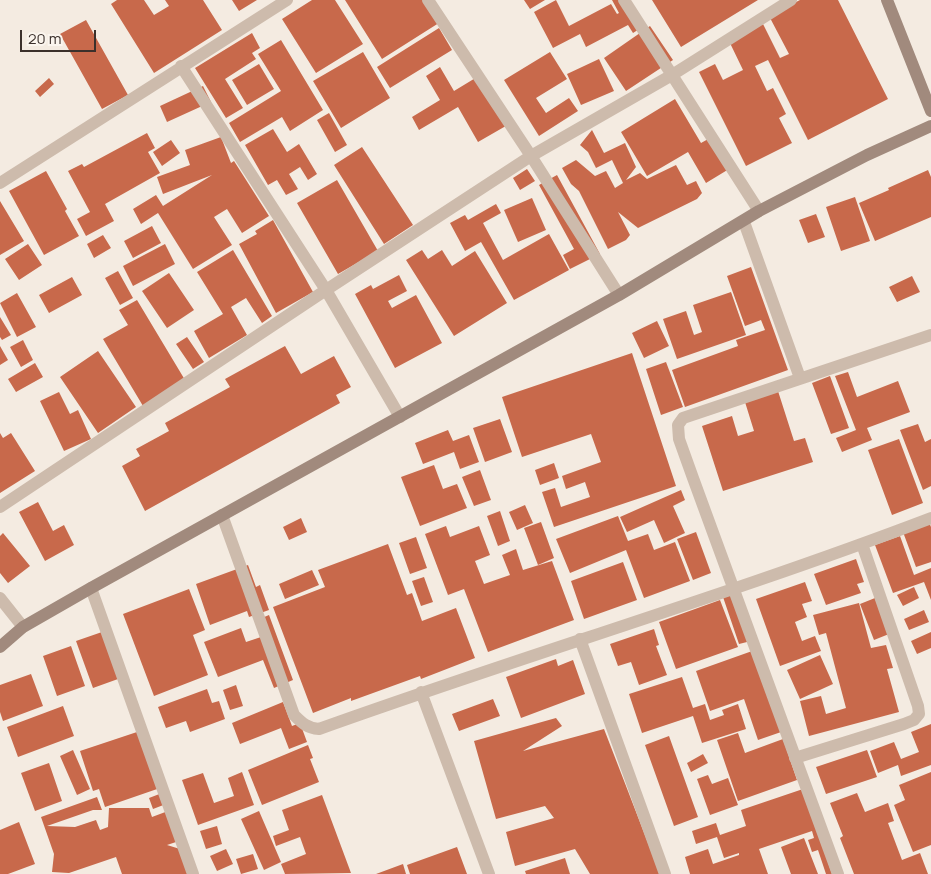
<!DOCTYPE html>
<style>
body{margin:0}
#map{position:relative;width:931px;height:874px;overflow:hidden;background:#f4ebe1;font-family:Manrope,sans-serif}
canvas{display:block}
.scale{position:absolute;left:20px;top:30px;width:76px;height:22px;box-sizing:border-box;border:2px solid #3b302b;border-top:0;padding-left:6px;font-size:15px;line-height:18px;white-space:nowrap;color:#3b302b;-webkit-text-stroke:4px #fbf5ee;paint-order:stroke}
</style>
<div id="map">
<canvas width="931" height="874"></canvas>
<div class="scale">20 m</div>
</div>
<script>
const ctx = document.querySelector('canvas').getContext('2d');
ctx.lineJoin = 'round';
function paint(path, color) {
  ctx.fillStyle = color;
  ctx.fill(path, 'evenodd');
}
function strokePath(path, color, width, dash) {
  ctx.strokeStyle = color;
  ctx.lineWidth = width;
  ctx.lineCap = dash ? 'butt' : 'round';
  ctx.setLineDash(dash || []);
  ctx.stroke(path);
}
paint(new Path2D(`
 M117 0H144L154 15 169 6 165 0H203L222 30 154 73 111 4Z
 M232 0H257L239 11Z
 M312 0H335L363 44 316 73 282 19Z
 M345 0H428L442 21 382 59Z
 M524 0H545L530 9Z
 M556 0 569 26 611 4 617 14 619 13 612 0H630L644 26 633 33 628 25 586 47 580 34 553 48 534 12Z
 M652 0H758L681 47Z
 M800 0H838L888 99 808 140 768 60 755 66 767 91 773 88 786 114 779 118 792 143 746 166 699 72 715 64 723 80 743 70 729 41 763 24 780 58 789 54 769 16Z
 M86 20 128 95 102 109 60 34Z
 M650 26 673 60 626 91 604 58Z
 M439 28 452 50 390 88 377 67Z
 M252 33 260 48 252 53 256 59 225 79 243 108 226 118 195 68Z
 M281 40 323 110 290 131 282 117 240 142 229 123 281 91 258 54Z
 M363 52 390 98 341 128 313 81Z
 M550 52 567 79 536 98 546 113 569 98 578 111 539 136 504 80Z
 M599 59 614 91 581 105 567 74Z
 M259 64 274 89 247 105 232 80Z
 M440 67 454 91 482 74 511 123 478 142 458 107 419 130 412 117 440 100 426 76Z
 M49 78 54 84 40 97 35 91Z
 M203 86 211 102 167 122 160 106Z
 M675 99 701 143 710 138 729 169 706 183 688 152 647 176 621 132Z
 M329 113 347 145 335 152 317 120Z
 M273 129 287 152 299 144 317 174 308 180 300 167 289 174 298 189 286 195 277 180 268 185 245 145Z
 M592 130 604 153 625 143 636 167 626 180 640 173 647 179 676 165 687 185 696 181 702 193 697 199 638 228 618 212 630 235 626 240 608 249 579 191 571 184 562 168 576 160 595 176 606 171 615 188 623 183 612 160 596 168 588 152 580 145Z
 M147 133 155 148 148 152 160 173 105 204 114 221 86 236 77 219 90 212 68 171 82 164 84 167Z
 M221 137 231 163 234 161 269 216 242 233 227 209 214 217 232 245 193 269 158 213 141 224 133 209 156 195 163 206 212 175 163 194 157 177 190 165 185 150Z
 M171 140 180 153 162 166 153 152Z
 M362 147 413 225 384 244 334 165Z
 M527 169 535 181 520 190 513 178Z
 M928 170 931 177V217L875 241 859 203 889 190 888 188Z
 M46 171 67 209 65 211 79 236 44 255 9 191Z
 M557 175 600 254 570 269 563 255 574 249 539 185Z
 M337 180 378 251 338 274 297 203Z
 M855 197 870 241 841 251 826 207Z
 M532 198 546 230 518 242 504 210Z
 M0 201 24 241 0 255Z
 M496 204 501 213 483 223 503 260 549 234 569 270 514 300 481 242 465 251 450 223 465 215 468 220Z
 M816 214 825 237 808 243 799 220Z
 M273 220 313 292 276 313 239 244 257 234 255 231Z
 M152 226 161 243 133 258 124 241Z
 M103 235 111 248 94 258 87 244Z
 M28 244 42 265 19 280 5 259Z
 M165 244 175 264 133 286 123 266Z
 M233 250 272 316 262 323 246 298 231 307 247 335 209 358 194 331 223 314 197 272Z
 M422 250 428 259 442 250 452 266 475 251 507 303 454 336 406 260Z
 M751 267 788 370 685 407 672 370 738 346 736 340 765 330 761 320 745 326 727 276Z
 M118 271 133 298 120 305 105 278Z
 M169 273 194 310 167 328 142 291Z
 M399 275 407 291 388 301 392 308 416 295 442 343 395 368 355 294 371 285 373 289Z
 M912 276 920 292 897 302 889 287Z
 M72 277 82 295 49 313 39 295Z
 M731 292 746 335 677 359 663 319 686 311 694 335 702 332 693 305Z
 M17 293 36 327 17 337 0 303Z
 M137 300 185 380 143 406 103 339 128 325 119 310Z
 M0 317 11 335 2 340 0 337Z
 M657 321 669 346 644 358 632 333Z
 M187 337 204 362 193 369 176 344Z
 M23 340 33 360 21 367 10 347Z
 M0 346 8 360 0 365Z
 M285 346 301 374 334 356 351 387 336 395 340 403 145 511 122 466 140 456 136 449 169 431 165 423 230 387 225 379Z
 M98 351 136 407 98 433 60 377Z
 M632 353 676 486 554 527 542 492 555 488 561 507 590 497 585 482 566 489 562 476 601 462 591 434 522 457 502 397Z
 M666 362 683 407 661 415 646 369Z
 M35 363 43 377 16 392 8 379Z
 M848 372 857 397 898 381 910 412 867 428 872 440 842 452 836 438 856 430 835 376Z
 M830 376 849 428 831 434 812 383Z
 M778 391 794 441 805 438 813 462 723 491 702 426 732 416 738 436 754 431 745 402Z
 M59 392 70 414 78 410 91 439 64 451 40 401Z
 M500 419 512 452 485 462 473 428Z
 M918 424 925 442 931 439V486L923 490 900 430Z
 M448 430 453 441 469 435 479 462 460 469 454 452 423 464 415 443Z
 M0 433 3 438 11 433 35 471 0 493Z
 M899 439 923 503 892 515 868 450Z
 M554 463 559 478 540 485 535 470Z
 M434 465 443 489 457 484 467 508 420 526 401 477Z
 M480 470 491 500 474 506 462 477Z
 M681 490 685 500 673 506 685 533 664 543 654 520 627 532 620 517Z
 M38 502 53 531 64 525 74 545 45 561 19 512Z
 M525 505 533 523 517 530 509 512Z
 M500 511 510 541 498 546 487 516Z
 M618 516 628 541 648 534 654 550 675 542 690 581 644 598 626 550 570 573 556 539Z
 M301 518 307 532 289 540 283 527Z
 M541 522 554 558 538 565 524 528Z
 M929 522 931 527V562L916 567 903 532Z
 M446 526 450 537 479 526 490 555 475 561 484 584 510 575 502 555 516 549 523 570 552 561 574 620 488 652 464 589 448 595 425 534Z
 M696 532 711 573 693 580 677 539Z
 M3 533 30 566 8 583 0 573V536Z
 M900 536 914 575 931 568V600L924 582 893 593 875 545Z
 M416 537 427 568 410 574 399 543Z
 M388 544 407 595 412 593 422 621 456 608 475 658 421 679 420 676 351 701V698L313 713 273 607 325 587 318 570Z
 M856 559 864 582 857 584 861 593 826 605 814 574Z
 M623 562 637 600 584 619 571 581Z
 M248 565 256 587 260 585 269 610 249 617 247 611 210 625 196 584Z
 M312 570 319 585 285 599 279 584Z
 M424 577 433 602 421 606 412 581Z
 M805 582 812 601 802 604 807 617 795 622 802 641 815 636 821 651 780 666 756 599Z
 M914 587 919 598 903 606 897 595Z
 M189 589 205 630 193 635 208 675 154 696 123 614Z
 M734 594 751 641 739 644 723 597Z
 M875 598 889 634 874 640 860 604Z
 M720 600 738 647 676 669 659 622Z
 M859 603 871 648 886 645 893 668 887 669 899 712 809 736 800 701 821 696 826 714 846 708 826 633 819 635 813 615Z
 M924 610 929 622 909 630 904 619Z
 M269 615 293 680 274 688 263 660 218 677 204 642 241 628 246 642 261 637 255 621Z
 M654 629 659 645 656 646 667 675 639 685 631 662 618 666 610 644Z
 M102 632 118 679 93 688 76 641Z
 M931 632V648L917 654 911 641Z
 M71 646 85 686 57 696 43 656Z
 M755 650 784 731 758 740 744 699 710 711 696 671Z
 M820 655 833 684 800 699 787 670Z
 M556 659 558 666 573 660 585 694 521 718 506 677Z
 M31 674 43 706 3 721 0 712V685Z
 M682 677 693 708 705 704 710 720 724 715 722 710 738 704 746 729 702 743 693 716 642 733 629 694Z
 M236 685 243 706 230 710 223 690Z
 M207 689 212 703 219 701 225 719 190 732 186 721 166 728 158 707Z
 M493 699 500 716 459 731 452 714Z
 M283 702 292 726 300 723 307 742 289 749 281 728 240 744 232 723Z
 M63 706 74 736 18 757 7 727Z
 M556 718 562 726 523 751 604 729 660 874H590L575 849 515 866 506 832 554 818 545 806 496 819 474 741Z
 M931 724V765L901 776 898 765 878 773 870 751 894 742 901 759 919 752 911 732Z
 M140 731 160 788 105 807 99 789 93 791 80 751Z
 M738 733 745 753 783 739 797 780 738 801 717 740Z
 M669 736 698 817 674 826 645 745Z
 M308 745 313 758 310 759 319 782 262 805 248 770Z
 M73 750 90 789 77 795 60 756Z
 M867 750 877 777 826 794 816 767Z
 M703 754 708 763 691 772 687 763Z
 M49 763 62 801 35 811 21 773Z
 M242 772 254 805 198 825 182 780 203 773 214 803 234 796 228 778Z
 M931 772V845L913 852 894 805 905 800 899 785Z
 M708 775 712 784 728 778 738 805 710 815 697 779Z
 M803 789 832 874H826L818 850 812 852 808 840 814 838 812 831 759 849 768 874H690L685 857 708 849 713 864 739 855V853L724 858 717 837 696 844 692 831 716 823 720 835 746 826 741 810Z
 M162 793 166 804 153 809 149 798Z
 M857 793 865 812 888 803 894 821 888 823 902 860 920 853 928 874H854L840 838 843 836 830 803Z
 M322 795 351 873 285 874 281 864 306 854 300 837 276 846 273 836 289 830 282 810Z
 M97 797 102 810H93L47 826 75 827 96 820 100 830 108 827 109 808H149L152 817 168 811 179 841 167 845 180 849 190 874H122L116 857 69 873 52 872 54 854 41 817Z
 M259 811 281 862 264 870 241 819Z
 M19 822 35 864 8 874H0V830Z
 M217 826 222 844 206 849 200 831Z
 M804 838 818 874H791L781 847Z
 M457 847 467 874H410L407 865Z
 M226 849 233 864 217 871 210 856Z
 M253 854 258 869 241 874 236 859Z
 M565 858 570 874H526L525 871Z
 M403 864 406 874H376Z`), '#c8694b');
strokePath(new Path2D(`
 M428 0 531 156 619 295
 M624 0 759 211
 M181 66 326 290 400 417
 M0 183 287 0
 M744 222 800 378
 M0 507 326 290 531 156 672 75 791 0
 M222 515 294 715C302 723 307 728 319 729 522 656 729 595 931 518
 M91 588 193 874
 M0 598 23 627
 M580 639 665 874
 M421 692 489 874
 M795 758 904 724 914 720 919 714 918 706 862 544
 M838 874 693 478 679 439 678 425 683 418 931 335`), '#cdbbac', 12);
strokePath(new Path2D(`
 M887 0 931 111
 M0 647 23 627 91 588 619 295 759 211 867 155 931 126`), '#a18a7d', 12);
</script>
